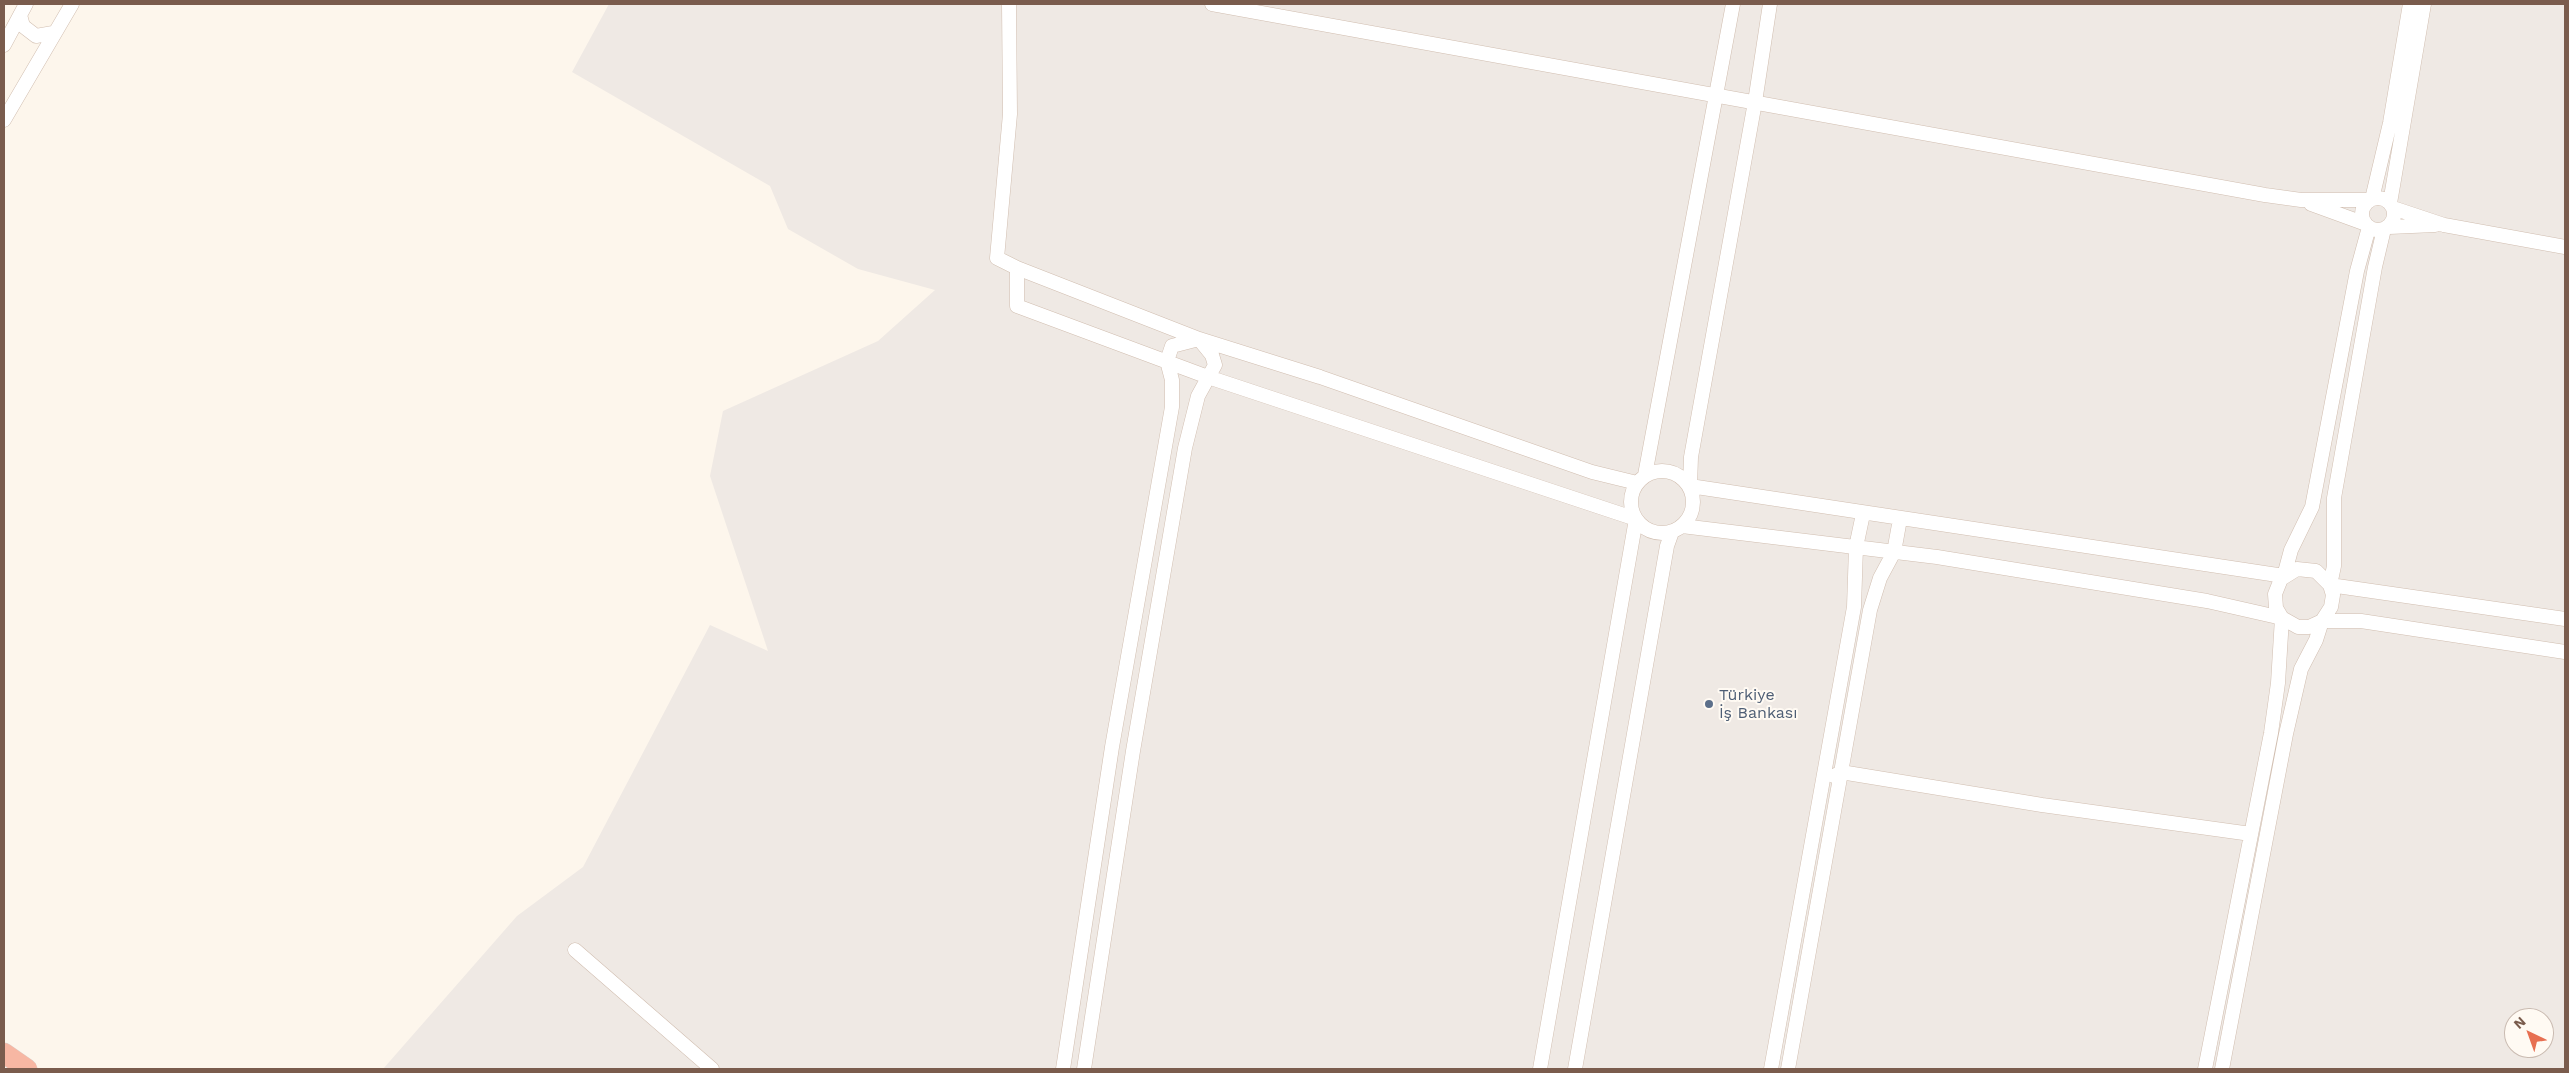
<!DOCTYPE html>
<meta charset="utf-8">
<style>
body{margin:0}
#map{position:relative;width:2569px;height:1073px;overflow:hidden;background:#fdf6ec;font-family:"Work Sans",sans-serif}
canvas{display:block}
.frame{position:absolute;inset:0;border:5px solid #7a5c4d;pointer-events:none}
.north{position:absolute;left:2504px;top:1008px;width:50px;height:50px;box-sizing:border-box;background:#fffaf3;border:1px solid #cabbb1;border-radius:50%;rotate:318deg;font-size:14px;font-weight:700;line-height:20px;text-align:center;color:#7a5c4d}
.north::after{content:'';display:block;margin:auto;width:18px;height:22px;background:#e76f51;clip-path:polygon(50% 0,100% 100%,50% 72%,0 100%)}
</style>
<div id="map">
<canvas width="2569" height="1073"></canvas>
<div class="frame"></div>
<div class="north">N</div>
</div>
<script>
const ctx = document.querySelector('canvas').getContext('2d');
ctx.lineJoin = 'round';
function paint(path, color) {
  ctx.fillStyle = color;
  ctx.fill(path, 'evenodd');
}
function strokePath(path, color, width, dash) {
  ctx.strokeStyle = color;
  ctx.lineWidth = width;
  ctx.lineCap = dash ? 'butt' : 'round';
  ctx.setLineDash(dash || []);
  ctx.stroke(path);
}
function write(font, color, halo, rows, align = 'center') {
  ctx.font = font + ' "Work Sans",sans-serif';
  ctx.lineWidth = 4;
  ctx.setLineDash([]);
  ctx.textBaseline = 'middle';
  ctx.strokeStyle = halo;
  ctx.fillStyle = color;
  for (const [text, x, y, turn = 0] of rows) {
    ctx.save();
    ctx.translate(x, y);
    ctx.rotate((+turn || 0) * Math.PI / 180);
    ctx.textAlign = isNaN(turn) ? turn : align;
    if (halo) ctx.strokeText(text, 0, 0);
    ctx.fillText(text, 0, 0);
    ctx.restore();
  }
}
paint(new Path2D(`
 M609 4H2565V1069H383L517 916 583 867 710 625 768 651 710 476 723 411 878 341 935 290 858 269 788 229 770 186 572 72ZM2514 1018H2544V1048H2514Z`), '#efe9e4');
const minor = new Path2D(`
 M1009 4 1010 114 997 258 1017 268V306L1208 377 1636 519 1540 1069
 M1212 4 2265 195 2301 200H2369
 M1770 4 1755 102 1691 457 1690 486 2284 576
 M20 15 23 26 36 36 53 33
 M4 45 26 4
 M4 120 72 4
 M2362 214a16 16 0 1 1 32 0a16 16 0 1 1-32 0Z
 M2372 199 2390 123 2410 4
 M2390 203 2424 4
 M2311 204 2366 224
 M2393 208 2444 225 2565 247
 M2389 227 2435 225
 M1017 268 1199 339 1320 377 1592 472 1637 483
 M1631 502a31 31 0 1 1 62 0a31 31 0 1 1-62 0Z
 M1645 475 1733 4
 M1682 526 1937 557 2207 601 2282 618
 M2284 576 2291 550 2312 507 2357 271 2369 227
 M2330 585 2334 566V498L2375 267 2384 229
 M2330 585 2565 619
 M1834 776 1841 772 2042 805 2251 834
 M575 950 712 1069
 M1063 1069 1112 747 1172 407V380L1167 361 1172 346 1199 339 1212 355 1215 365 1198 396 1185 448 1133 751 1084 1069
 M1575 1069 1667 546 1672 532
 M1771 1069 1854 607 1856 547 1863 514
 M1788 1069 1870 610 1880 578 1894 552 1900 519
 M2205 1069 2271 733 2278 683 2282 618
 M2222 1069 2286 734 2301 669 2316 640 2322 621 2331 607 2333 595 2330 585 2316 571 2297 569 2281 579 2275 594 2276 608 2282 618 2298 627H2309L2322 621H2361L2565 652`);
const highway = new Path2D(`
 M4 1053 27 1069`);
strokePath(minor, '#d1beb0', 15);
strokePath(highway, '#dad1cd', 21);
strokePath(minor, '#fff', 14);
strokePath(highway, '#f7b7a3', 20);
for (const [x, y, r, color] of [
 [1709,704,5,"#5c6f8a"]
]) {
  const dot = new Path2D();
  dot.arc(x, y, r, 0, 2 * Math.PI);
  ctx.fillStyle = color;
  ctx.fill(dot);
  strokePath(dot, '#fffaf3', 2);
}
write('16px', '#4e5e75', '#fffaf3', [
 ["Türkiye",1719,695],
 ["İş Bankası",1719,713]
], 'left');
</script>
